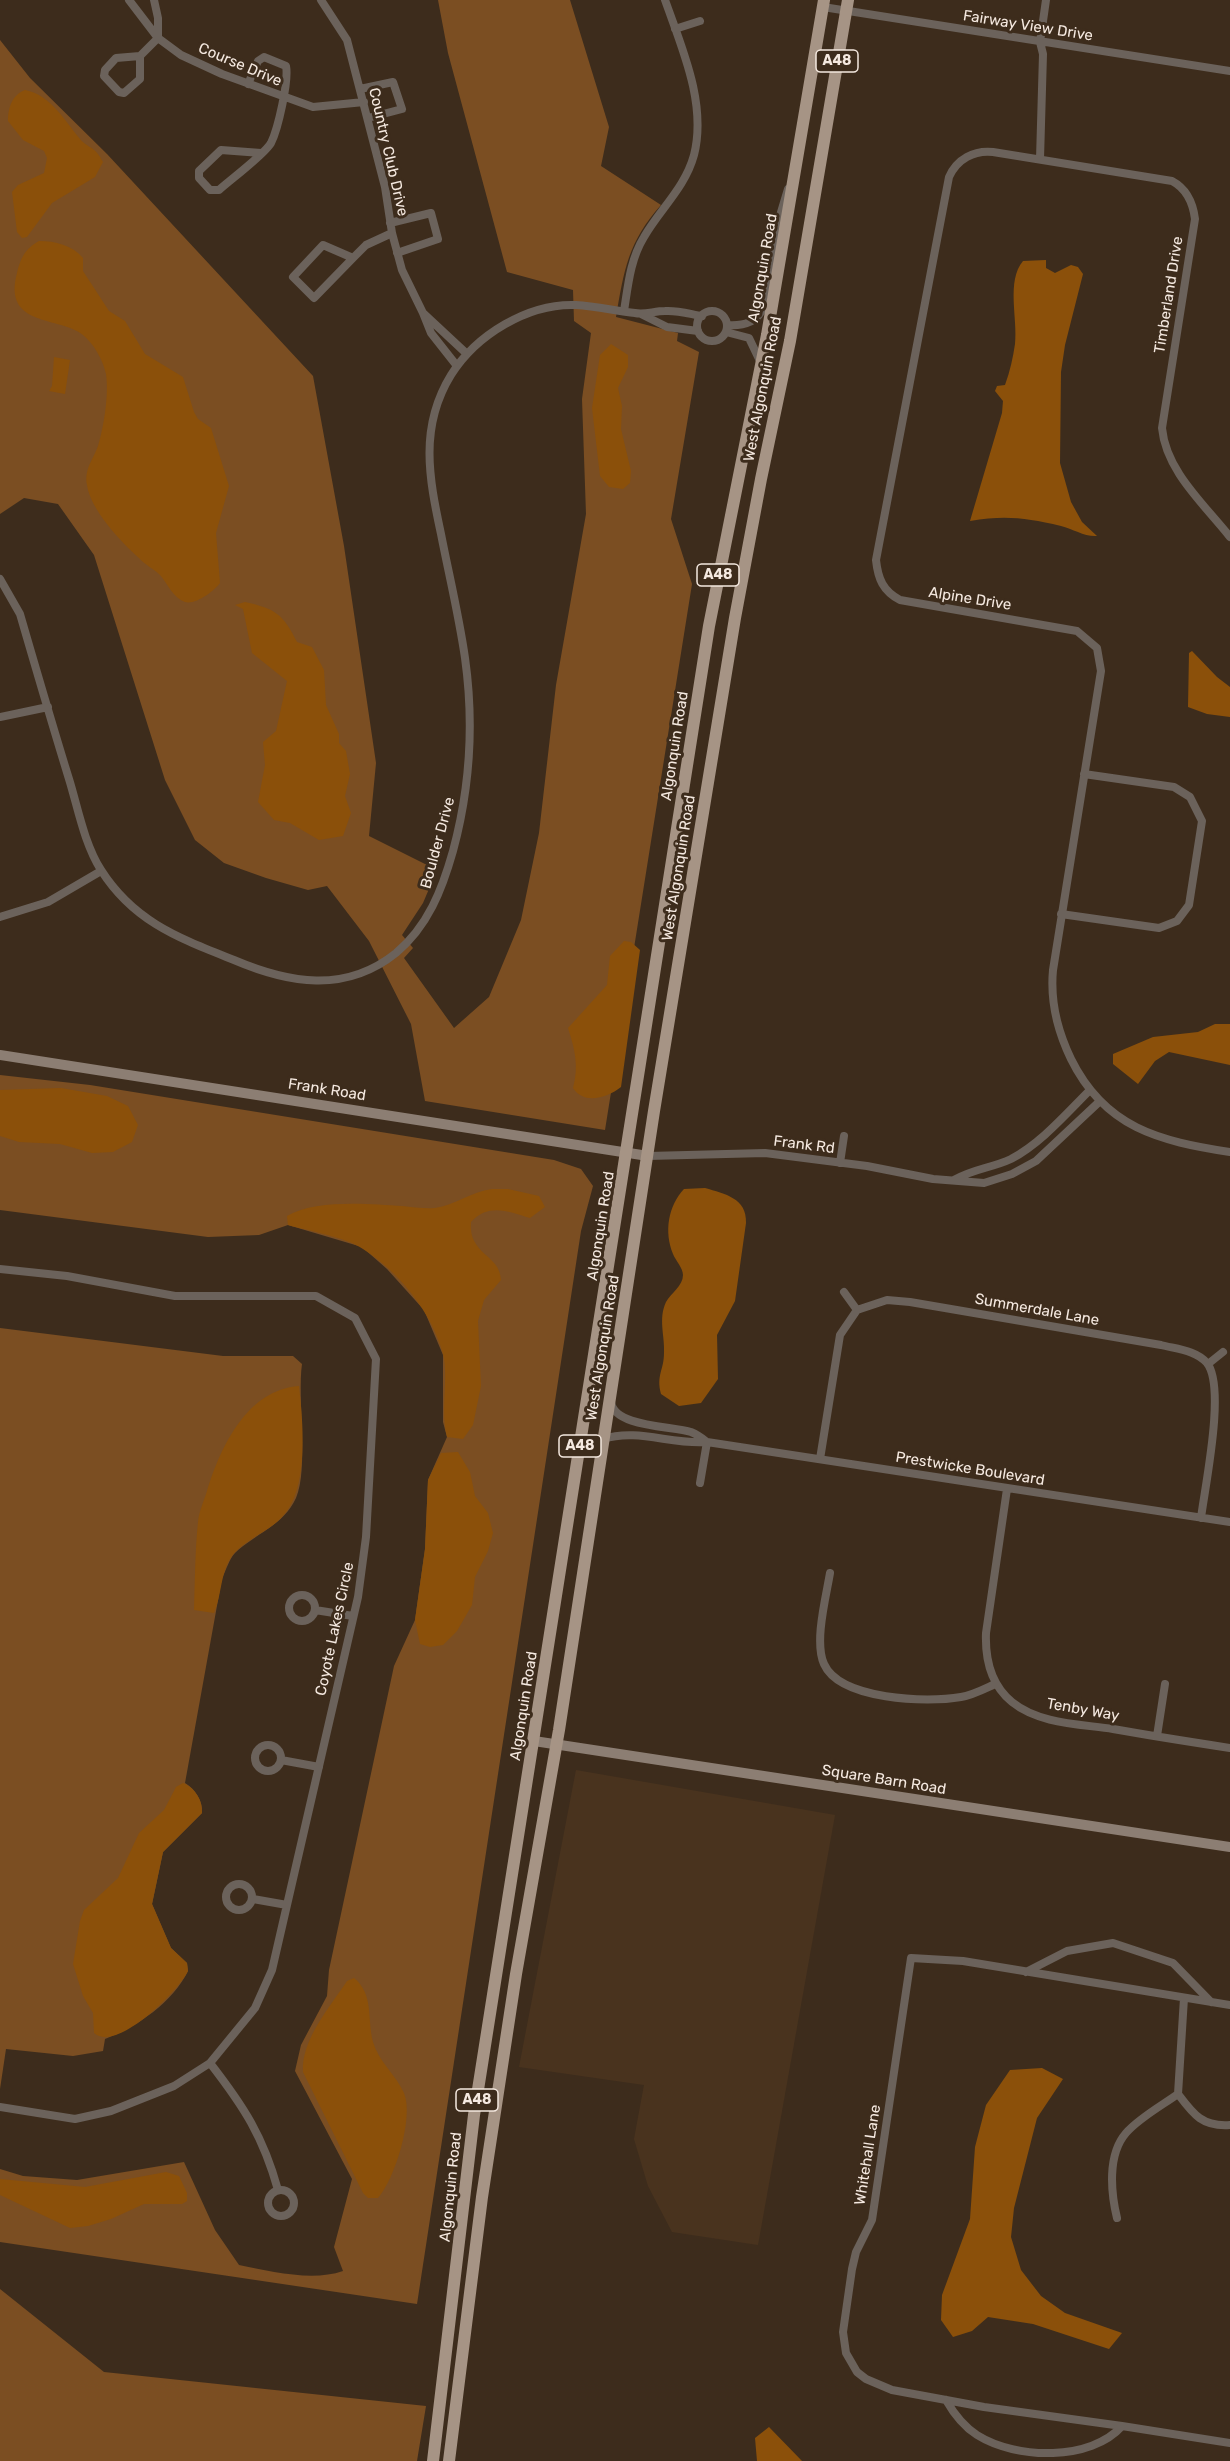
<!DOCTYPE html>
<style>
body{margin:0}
canvas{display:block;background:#3d2c1c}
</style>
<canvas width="1230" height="2461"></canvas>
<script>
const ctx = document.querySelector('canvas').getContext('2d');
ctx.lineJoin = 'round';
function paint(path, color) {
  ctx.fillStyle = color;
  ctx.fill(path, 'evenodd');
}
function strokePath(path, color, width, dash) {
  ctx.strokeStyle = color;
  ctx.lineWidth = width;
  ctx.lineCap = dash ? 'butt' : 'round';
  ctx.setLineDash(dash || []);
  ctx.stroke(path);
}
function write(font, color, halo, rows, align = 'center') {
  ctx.font = font + ' Rubik,sans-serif';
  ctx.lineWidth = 6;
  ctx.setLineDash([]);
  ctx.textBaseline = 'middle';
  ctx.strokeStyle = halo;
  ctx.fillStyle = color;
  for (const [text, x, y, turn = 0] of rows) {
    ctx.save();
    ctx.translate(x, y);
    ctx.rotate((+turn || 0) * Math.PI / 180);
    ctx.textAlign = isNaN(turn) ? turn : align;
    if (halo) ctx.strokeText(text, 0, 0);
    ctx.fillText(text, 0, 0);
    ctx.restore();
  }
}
paint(new Path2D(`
 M576 1770 835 1815 758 2245 672 2232 648 2186 634 2139 644 2085 519 2067Z`), '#49331e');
paint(new Path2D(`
 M438 0H570L609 127 601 166 661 205C628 242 624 270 616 317L678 333 677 341 699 352 671 519 692 584 605 1130 425 1101 411 1024 369 941 327 886 308 890 266 878 224 863 195 840 165 780 94 555 58 504 24 498 0 514V40L30 78 107 154 313 376 344 546 376 763 369 836 437 870 423 903 402 935 413 948 404 958 454 1028 489 997 521 920 539 833 556 685 586 514 582 399 591 333 574 321 573 290 507 272 448 53Z
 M0 1075 90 1085 554 1160 581 1169 593 1186 581 1231 417 2304 0 2242V2169L23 2176 77 2180 184 2162 215 2230 239 2265C270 2271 312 2282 343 2271L334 2247 352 2179 295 2071 301 2045 327 1996 329 1970 394 1666 415 1620 425 1549 428 1480 447 1437 443 1422V1355L424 1310 387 1269 362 1247 288 1225 259 1235 208 1237 0 1210Z
 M0 1328 223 1356H293L302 1364C297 1398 309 1469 296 1498 284 1525 255 1534 235 1553 229 1559 226 1571 222 1578L185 1783C195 1789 203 1801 202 1813L163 1852 152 1904 171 1948 187 1963 188 1971C173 2002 137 2027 105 2039L103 2051 73 2056 6 2049 0 2089Z
 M0 2289 104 2372 426 2406 417 2461H0Z`), '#7b4e22');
paint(new Path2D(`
 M25 90C51 95 65 121 80 139 90 150 94 145 103 162L95 177 52 203 27 237 22 238 17 232 12 192 18 185 44 173 47 158 44 151 23 140 8 121C8 108 12 95 25 90Z
 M39 241C55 241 72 245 83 258V271L109 311 125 321 145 354 183 377 194 412 198 419 211 428 229 486 216 533 220 583C214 591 196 605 185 602 173 598 168 584 160 575 154 569 145 565 139 558 121 542 90 509 87 485 84 469 93 460 98 446 104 426 109 395 106 374 103 360 94 344 83 335 61 316 2 328 17 273 21 257 25 249 39 241Z
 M1046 260V268L1055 273 1071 265 1078 267 1083 274 1065 345 1061 372 1060 463 1071 502 1082 522 1097 536C1085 537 1073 529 1061 526 1026 518 1006 515 970 521L1002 413 1003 401 995 391 997 386 1005 385C1010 371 1013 358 1015 344 1018 319 1006 281 1023 261Z
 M611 344 628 355V367L618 388 622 406 621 429 631 471 630 483 623 489 609 487 600 476 592 408 600 355Z
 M54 357 70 360 65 394 49 391 52 386Z
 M245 602C276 609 283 614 297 642L312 647 324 670 326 705 339 734V743L346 751 350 774 345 796 351 813 343 836 319 840 290 823 274 820 258 802 265 765 263 742 276 731 287 681 252 653 243 609 235 605Z
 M1192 651 1217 677 1230 687V717L1207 714 1188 707 1189 653Z
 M624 941 631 942 640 950 621 1087C607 1098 584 1105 573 1088 579 1066 575 1050 568 1028L607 985 610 956Z
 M1215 1024H1230V1065L1169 1052 1155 1061 1138 1084 1113 1064V1054L1153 1037 1198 1032Z
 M61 1088 107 1096 128 1106 138 1125 132 1142 113 1152 92 1153 60 1144 19 1142 0 1136V1090Z
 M705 1188C725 1194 747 1198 746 1223L735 1301 717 1335 718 1379 701 1403 679 1406 661 1394C656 1375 664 1370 664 1353 665 1336 658 1319 666 1302 671 1293 683 1286 683 1275 683 1268 676 1261 673 1254 664 1232 668 1206 684 1189Z
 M492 1189H508L539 1196 545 1207 530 1218C508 1211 488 1203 471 1222 468 1255 500 1254 501 1280L484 1300 478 1321 481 1386 473 1425 463 1439 447 1437C440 1409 449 1378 443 1354 432 1313 399 1272 363 1249 345 1237 309 1231 288 1225L287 1216C316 1199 369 1204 402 1206 412 1207 425 1209 435 1208 455 1205 471 1192 492 1189Z
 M299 1386C303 1422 310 1493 280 1519 267 1532 243 1541 232 1556 220 1573 222 1595 214 1613L194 1610C195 1581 195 1551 198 1522 199 1511 204 1501 207 1491 221 1446 247 1390 299 1386Z
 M458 1452 470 1472 475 1496 488 1513 493 1533 488 1551 475 1577 472 1605 457 1631 443 1645 430 1647 420 1644 415 1620 425 1549 428 1480 441 1453Z
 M183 1783C194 1787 203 1800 202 1813L163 1852 152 1904 171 1948 187 1963 188 1971C178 1992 116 2053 94 2033L93 2013 83 1996 73 1964 80 1921 84 1910 118 1878 139 1833 164 1810 176 1787Z
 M354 1978C374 1994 367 2019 373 2042 379 2062 396 2075 404 2093 414 2117 395 2179 378 2198H368L363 2193 303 2072C301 2040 330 2007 347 1981Z
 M1042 2068 1063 2079 1037 2118 1014 2208 1011 2237 1021 2270 1041 2296 1065 2313 1122 2333 1109 2349 1033 2324 988 2317 972 2331 953 2337 941 2320 942 2295 970 2219 975 2147 986 2105 1010 2070Z
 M166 2172 179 2176 187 2193V2201L182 2204H144L111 2219 88 2226 70 2228 0 2195V2179L85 2187Z
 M769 2427 802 2461H757L755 2438Z`), '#8b500a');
strokePath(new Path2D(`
 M129 0 158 38 181 55 222 74 313 107 364 102
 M321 0 347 40 385 187 392 233 402 270 423 313
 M823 7 1230 71
 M675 29 700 21
 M140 56V79L124 93 119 92 104 76 105 70 116 58 140 56 158 38V18L154 0
 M248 84 258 61 264 57 286 66C289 81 278 129 271 143 265 154 230 180 219 190H210L199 178V171L221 150 261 153
 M360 89 393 82 402 109 368 118
 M1040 159 1043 54 1040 42 1046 0
 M390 223 431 213 438 239 397 253
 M353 258 314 298 293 277 323 245 353 258 366 245 392 233
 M624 311C628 286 630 260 644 237 660 209 685 188 694 155 707 104 682 48 665 0
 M697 326a15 15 0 1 1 30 0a15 15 0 1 1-30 0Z
 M641 314 667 327 698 331
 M727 325C741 326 754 324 761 312L779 219 788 189
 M726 332 749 338 760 361
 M457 366 431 333 423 313 467 354
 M1230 537C1204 504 1166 471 1162 428L1195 219C1193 203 1187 189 1172 181L993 152C974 150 957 159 949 177L876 560C878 579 883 591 900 600L1077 631 1097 648 1101 671 1053 970C1050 1002 1057 1030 1071 1059 1105 1128 1159 1141 1230 1152
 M0 579 20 614C36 669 52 724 69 779 78 808 84 843 101 870 134 922 179 938 234 960 288 983 345 994 396 953 428 926 442 890 453 851 470 788 474 722 465 658 459 616 449 575 441 534 429 478 419 427 451 375 476 335 528 303 576 305 596 306 616 311 635 313 645 315 654 311 665 311 677 310 690 314 702 316
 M0 717 48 707
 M1061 914 1159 928 1177 921 1189 905 1202 821 1190 797 1174 787 1084 774
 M0 917 48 902 101 871
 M648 1156 765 1153 867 1166 933 1179 984 1183 1012 1174 1036 1161 1099 1102
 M840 1163 844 1136
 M954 1180C972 1169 992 1168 1011 1159 1041 1143 1065 1115 1089 1091
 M0 1269 67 1276 175 1296H316L355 1318 376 1359 366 1537 358 1597 272 1970 255 2008 210 2063 174 2086 111 2111 75 2119 0 2107
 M844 1292 857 1310 887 1300 910 1302 1161 1345C1176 1349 1196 1350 1207 1363 1226 1387 1205 1486 1201 1518
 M1208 1364 1223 1352
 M611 1402C614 1427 671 1426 691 1432 696 1434 702 1438 707 1442
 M603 1439C638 1428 671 1445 707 1442L1230 1522
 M820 1459 840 1335 857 1310
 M700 1483 707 1442
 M1007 1489 986 1633C985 1659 990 1684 1012 1702 1039 1724 1080 1724 1113 1729 1152 1736 1191 1742 1230 1748
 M830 1573C826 1597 814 1642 824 1664 840 1700 927 1703 961 1697 973 1695 984 1689 995 1684
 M289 1608a13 13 0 1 1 26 0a13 13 0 1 1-26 0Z
 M315 1610 353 1616
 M1157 1736 1165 1684
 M255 1758a13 13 0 1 1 26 0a13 13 0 1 1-26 0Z
 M281 1760 319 1767
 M226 1897a13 13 0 1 1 26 0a13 13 0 1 1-26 0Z
 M253 1899 287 1905
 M1026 1972 1067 1951 1113 1943 1173 1963 1211 2002
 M1184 1998 1178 2094C1193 2114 1202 2127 1230 2125
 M210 2063C244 2107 263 2136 278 2190
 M268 2203a13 13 0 1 1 26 0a13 13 0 1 1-26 0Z
 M1117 2218C1111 2193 1107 2155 1126 2133 1139 2118 1161 2106 1178 2094
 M946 2400C954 2414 963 2426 977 2435 1017 2460 1091 2461 1122 2426L1230 2443
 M1122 2426 984 2407 892 2390 866 2379 857 2372 846 2353 843 2332 852 2269 856 2252 872 2220 911 1958 963 1961 1230 2005`), '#6b625b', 8);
strokePath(new Path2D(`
 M0 1055 648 1156
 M534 1741 1230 1847`), '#8c7e73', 10);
strokePath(new Path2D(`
 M433 2461 474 2115 709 626 767 335 824 0
 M449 2461 482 2197 516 1974 559 1730 654 1111 735 618 761 479 790 341 848 0`), '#a69485', 12);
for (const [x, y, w] of [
 [837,61,42],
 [718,575,42],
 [580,1446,42],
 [477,2100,42]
]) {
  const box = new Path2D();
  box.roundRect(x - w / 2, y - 11, w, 22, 4.5);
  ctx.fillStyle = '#3d2c1c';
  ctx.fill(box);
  strokePath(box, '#f5e9e0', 1.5);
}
write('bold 14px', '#f5e9e0', null, [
 ["A48",837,61],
 ["A48",718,575],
 ["A48",580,1446],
 ["A48",477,2100]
]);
write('15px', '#f5e9e0', '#3d2c1c', [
 ["Fairway View Drive",1028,26,9],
 ["Course Drive",240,65,23],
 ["Country Club Drive",388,152,77],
 ["Algonquin Road",763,268,-80],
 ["Timberland Drive",1169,295,-81],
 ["West Algonquin Road",763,389,-79],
 ["Alpine Drive",970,599,9],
 ["Algonquin Road",675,746,-81],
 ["Boulder Drive",438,843,-75],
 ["West Algonquin Road",679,868,-81],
 ["Frank Road",327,1090,9],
 ["Frank Rd",804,1145,7],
 ["Algonquin Road",601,1226,-81],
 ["Summerdale Lane",1037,1310,10],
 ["West Algonquin Road",603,1348,-81],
 ["Prestwicke Boulevard",970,1469,9],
 ["Coyote Lakes Circle",335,1629,-78],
 ["Algonquin Road",524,1706,-81],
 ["Tenby Way",1083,1710,10],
 ["Square Barn Road",884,1780,9],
 ["Whitehall Lane",868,2155,-81],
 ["Algonquin Road",451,2187,-84]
]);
</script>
